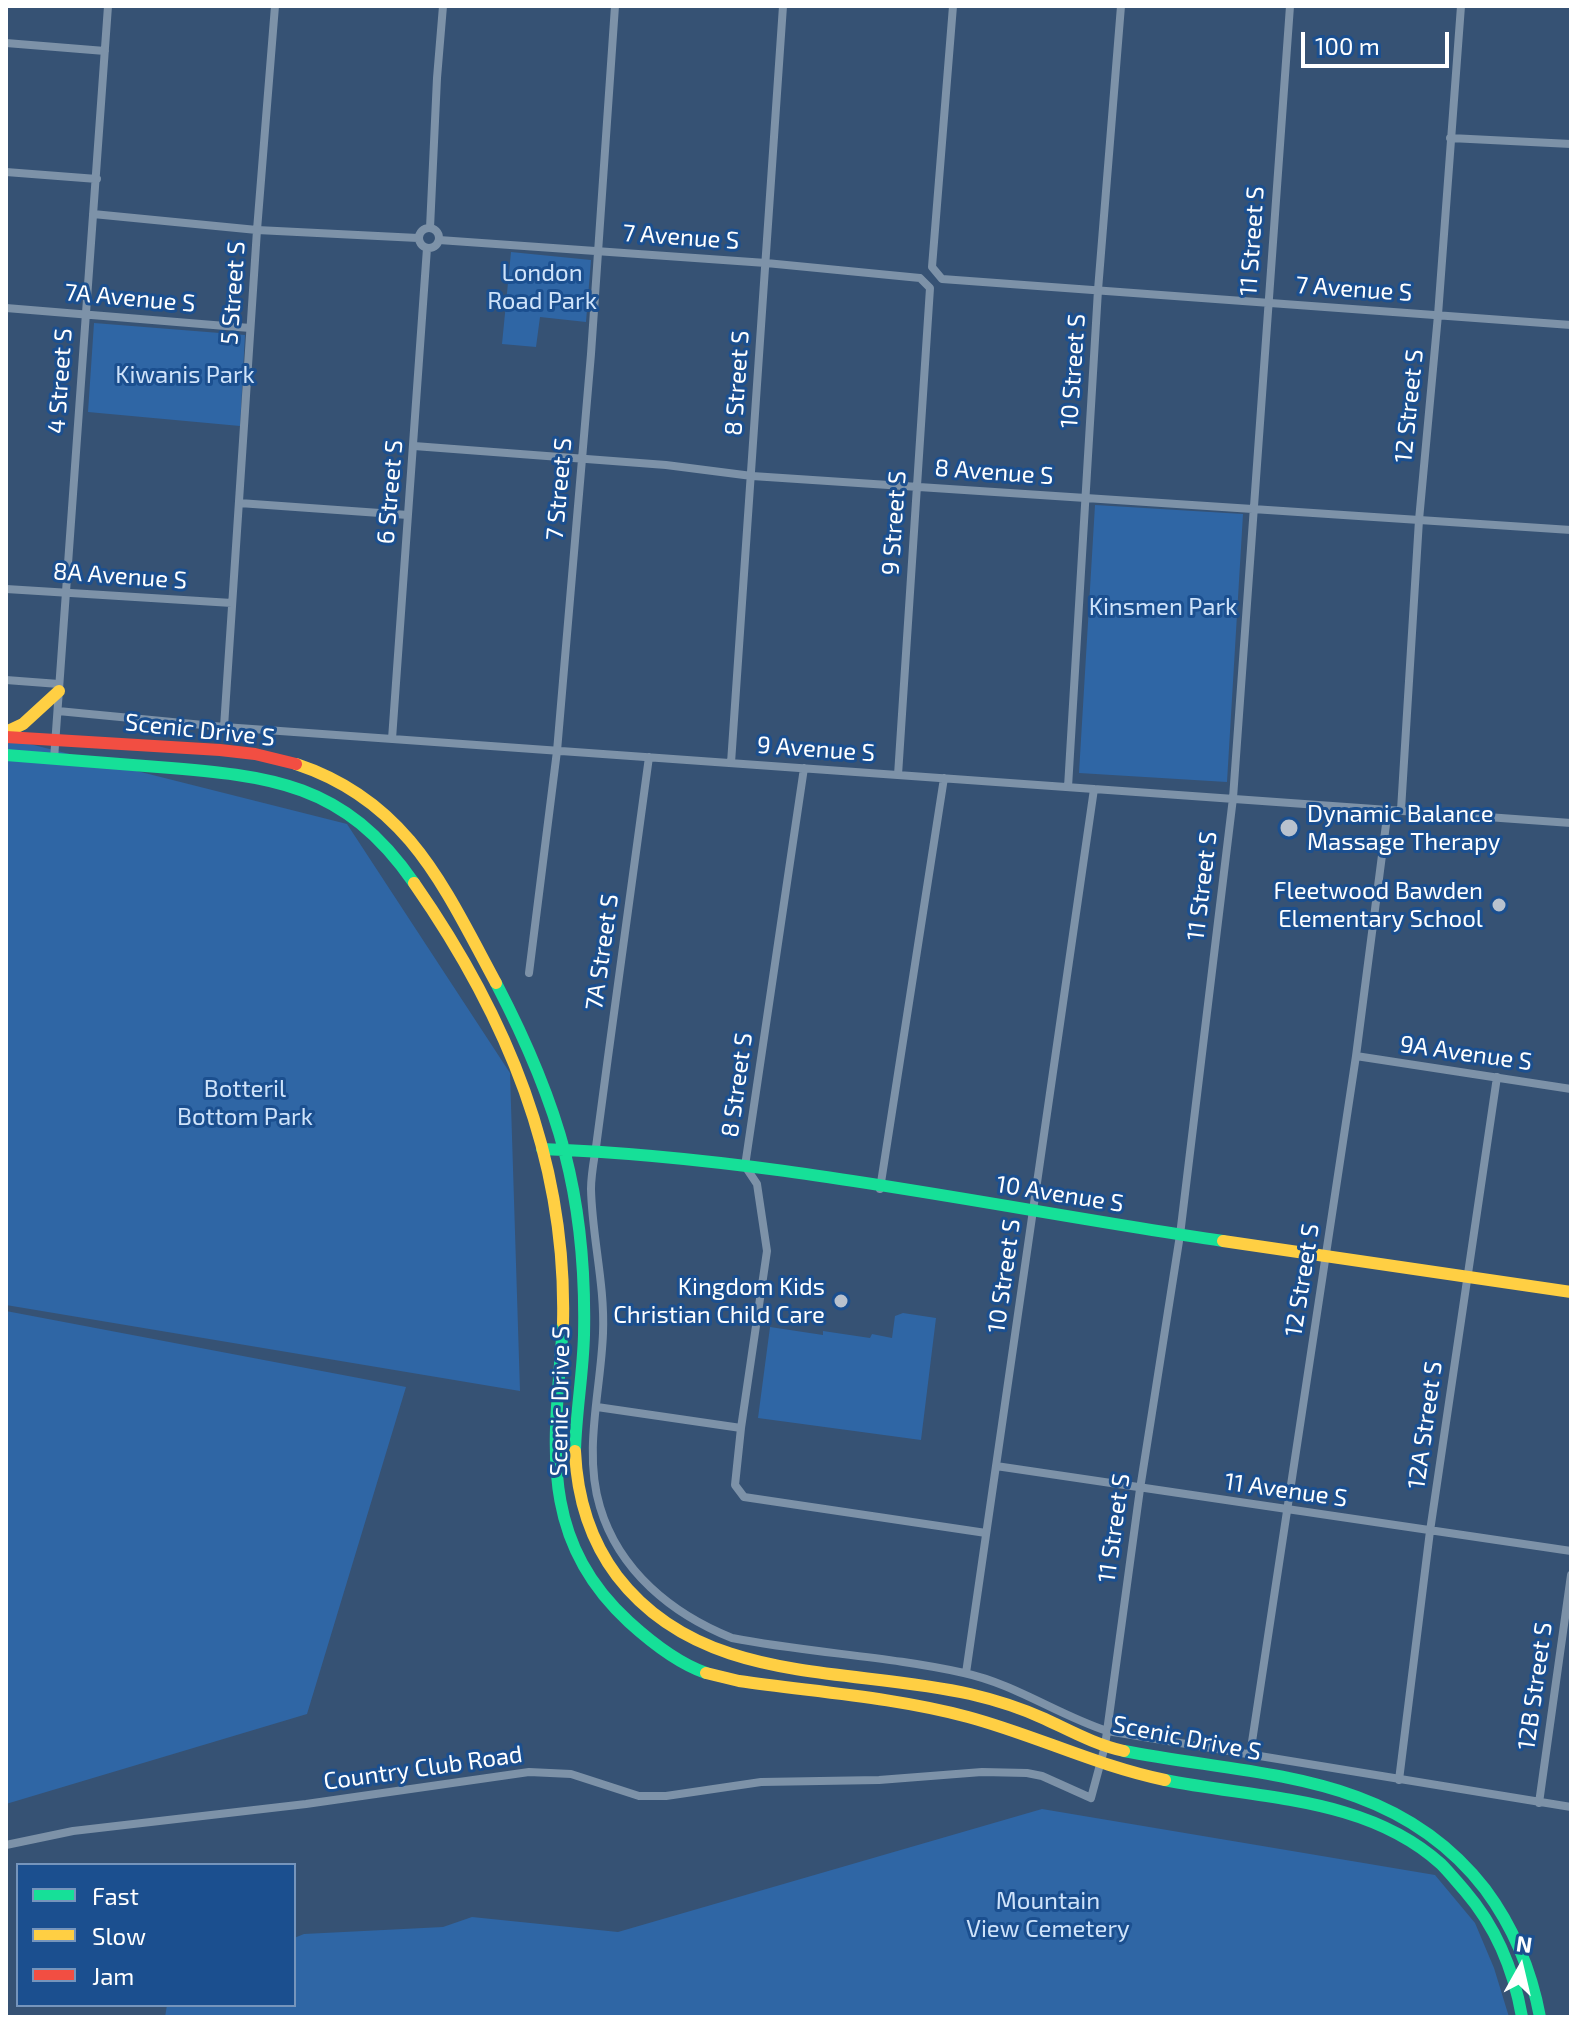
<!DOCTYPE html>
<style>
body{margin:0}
#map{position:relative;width:1577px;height:2023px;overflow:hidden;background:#365274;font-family:"Exo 2",sans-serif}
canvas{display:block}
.frame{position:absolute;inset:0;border:8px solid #fff;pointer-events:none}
.legend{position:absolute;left:16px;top:1863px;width:280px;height:144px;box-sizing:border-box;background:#1b4f8f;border:2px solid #7695bc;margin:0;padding:10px 14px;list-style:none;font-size:24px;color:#fff}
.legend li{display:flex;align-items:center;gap:16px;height:40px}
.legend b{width:40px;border:2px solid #7695bc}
.north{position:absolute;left:1481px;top:1927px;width:80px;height:80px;-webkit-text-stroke:6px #1b4f8f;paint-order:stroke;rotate:8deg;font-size:22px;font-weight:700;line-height:32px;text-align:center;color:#fff}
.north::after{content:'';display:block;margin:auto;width:28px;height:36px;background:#fff;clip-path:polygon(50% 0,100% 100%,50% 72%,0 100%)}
.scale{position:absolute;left:1301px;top:32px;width:148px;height:36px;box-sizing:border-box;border:4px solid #fff;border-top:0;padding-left:10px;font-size:24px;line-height:28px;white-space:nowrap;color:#fff;-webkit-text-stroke:6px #1b4f8f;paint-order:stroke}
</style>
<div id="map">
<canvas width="1577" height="2023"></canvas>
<div class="frame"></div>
<ul class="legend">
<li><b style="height:10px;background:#16e098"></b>Fast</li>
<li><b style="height:10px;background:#ffcf43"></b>Slow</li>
<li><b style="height:10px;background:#f24e42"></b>Jam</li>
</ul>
<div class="north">N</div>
<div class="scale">100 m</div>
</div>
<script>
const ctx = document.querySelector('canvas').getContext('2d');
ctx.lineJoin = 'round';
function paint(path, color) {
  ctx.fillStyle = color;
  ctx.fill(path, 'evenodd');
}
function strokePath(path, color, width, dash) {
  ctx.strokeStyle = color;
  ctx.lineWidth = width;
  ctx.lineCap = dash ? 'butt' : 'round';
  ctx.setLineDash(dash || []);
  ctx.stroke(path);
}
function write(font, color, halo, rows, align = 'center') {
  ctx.font = font + ' "Exo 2",sans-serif';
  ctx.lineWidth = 6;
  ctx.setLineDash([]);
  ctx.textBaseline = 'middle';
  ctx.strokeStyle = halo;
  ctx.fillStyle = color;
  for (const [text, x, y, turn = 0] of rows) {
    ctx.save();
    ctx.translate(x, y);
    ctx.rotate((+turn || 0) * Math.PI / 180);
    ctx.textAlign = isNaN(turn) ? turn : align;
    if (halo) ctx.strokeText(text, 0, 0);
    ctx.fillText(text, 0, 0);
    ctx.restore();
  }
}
paint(new Path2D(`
 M511 252 591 260 586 322 540 317 536 347 502 344Z
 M94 323 245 335 240 426 88 412Z
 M1095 505 1243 514 1227 782 1079 773Z
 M6 738 347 824 510 1073 520 1391 6 1305Z
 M6 1311 406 1387 307 1714 6 1804Z
 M903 1313 936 1318 921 1440 758 1418 770 1327 823 1335V1331L870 1338 872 1334 892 1338 895 1316Z
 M1042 1809 1435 1875 1475 1923 1494 1968 1509 2017H165L167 2005H294V1938L304 1934 443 1927 472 1917 618 1932Z`), '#2f66a5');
strokePath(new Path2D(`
 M953 6 932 267 942 279 1571 325
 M6 43 105 51
 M1450 138 1571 144
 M6 172 97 179
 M93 214 257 230 418 238
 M419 238a10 10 0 1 1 20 0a10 10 0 1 1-20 0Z
 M430 228 437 78 443 6
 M439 240 766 263 920 278 930 288 898 775
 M6 308 250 328
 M414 446 666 465 752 476 1571 530
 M239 503 408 515
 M6 589 232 603
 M6 680 59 684
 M58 711 224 727 1571 823
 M224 727 257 230 275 6
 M392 739 427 248
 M649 757C635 857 622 957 608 1057 604 1087 600 1117 596 1147 594 1160 591 1175 591 1189 592 1237 605 1284 603 1333 601 1390 583 1451 600 1507 619 1571 672 1614 732 1638 809 1653 888 1656 964 1673 1015 1684 1058 1715 1107 1731L1571 1807
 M54 759 108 6
 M731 763 783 6
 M804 768 745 1166 757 1184 767 1251 741 1428 735 1485 744 1497 986 1533
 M1068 787 1098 290 1121 6
 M1401 810 1419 520 1438 315 1461 6
 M529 973 557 751 591 354 615 6
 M1356 1056 1571 1089
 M880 1189 944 778
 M597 1407 741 1428
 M996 1466 1571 1551
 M966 1673 1094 789
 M1250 1755 1356 1056 1388 809
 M1399 1780 1430 1531 1497 1077
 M1539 1803 1571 1575
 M6 1845 73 1831 306 1804 529 1772 571 1774 639 1796H666L761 1782 879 1780 982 1772 1027 1773 1042 1776 1091 1798 1105 1746 1140 1489 1180 1235 1233 798 1290 6`), '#7d92a8', 8);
strokePath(new Path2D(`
 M6 755C57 759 108 763 158 767 271 776 344 782 414 883
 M496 983C559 1104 587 1197 584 1335 583 1374 576 1412 575 1451
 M542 1149C771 1157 997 1208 1223 1241
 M563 1323C556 1437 534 1535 629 1622 651 1642 677 1663 706 1673
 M1124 1751C1258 1777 1394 1771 1485 1889 1514 1928 1531 1969 1540 2017
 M1165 1780C1258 1799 1366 1796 1441 1864 1449 1872 1457 1882 1465 1891 1496 1927 1514 1971 1522 2017`), '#16e098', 12);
strokePath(new Path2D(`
 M6 732 23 724 59 691
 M296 764C408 801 444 887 496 983
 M414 883C506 1015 567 1159 563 1323
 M1223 1241 1571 1292
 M575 1451C577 1496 590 1540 617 1576 702 1687 848 1666 970 1694 996 1700 1021 1708 1045 1719 1071 1731 1096 1745 1124 1751
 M706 1673 739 1681C815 1692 893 1697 968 1717 1035 1735 1097 1766 1165 1780`), '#ffcf43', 12);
strokePath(new Path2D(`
 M6 737 220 750 255 754 296 764`), '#f24e42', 12);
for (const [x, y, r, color] of [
 [1289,828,10,"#b9c2ce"],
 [1499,905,8,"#b9c2ce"],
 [841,1301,8,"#b9c2ce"]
]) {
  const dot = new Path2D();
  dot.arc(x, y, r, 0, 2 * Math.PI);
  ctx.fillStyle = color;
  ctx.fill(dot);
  strokePath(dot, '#1b4f8f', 3);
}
write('24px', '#fff', '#1b4f8f', [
 ["7 Avenue S",681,237,4],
 ["11 Street S",1252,241,-86],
 ["7 Avenue S",1354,289,4],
 ["5 Street S",233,293,-86],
 ["7A Avenue S",130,298,5],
 ["10 Street S",1073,371,-86],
 ["4 Street S",60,381,-86],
 ["8 Street S",737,383,-86],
 ["12 Street S",1409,406,-84],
 ["8 Avenue S",994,472,4],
 ["7 Street S",559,489,-85],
 ["6 Street S",390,492,-85],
 ["9 Street S",894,523,-86],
 ["8A Avenue S",120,576,4],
 ["Scenic Drive S",200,730,6],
 ["9 Avenue S",816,749,4],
 ["11 Street S",1202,886,-83],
 ["7A Street S",602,952,-82],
 ["9A Avenue S",1466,1053,8],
 ["8 Street S",737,1085,-82],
 ["10 Avenue S",1060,1194,9],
 ["10 Street S",1004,1276,-82],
 ["12 Street S",1302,1280,-81],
 ["Scenic Drive S",560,1401,-89],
 ["12A Street S",1425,1425,-82],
 ["11 Avenue S",1286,1490,8],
 ["11 Street S",1114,1528,-82],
 ["12B Street S",1535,1686,-82],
 ["Scenic Drive S",1187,1738,11],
 ["Country Club Road",423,1768,-8]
]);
write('24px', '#cfe3fa', '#1b4f8f', [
 ["London",542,273],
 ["Road Park",542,301],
 ["Kiwanis Park",185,375],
 ["Kinsmen Park",1163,607],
 ["Botteril",245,1089],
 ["Bottom Park",245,1117],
 ["Mountain",1048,1901],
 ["View Cemetery",1048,1929]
]);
write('24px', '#fff', '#1b4f8f', [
 ["Dynamic Balance",1307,814,"left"],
 ["Massage Therapy",1307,842,"left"],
 ["Fleetwood Bawden",1483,891],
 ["Elementary School",1483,919],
 ["Kingdom Kids",825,1287],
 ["Christian Child Care",825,1315]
], 'right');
</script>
